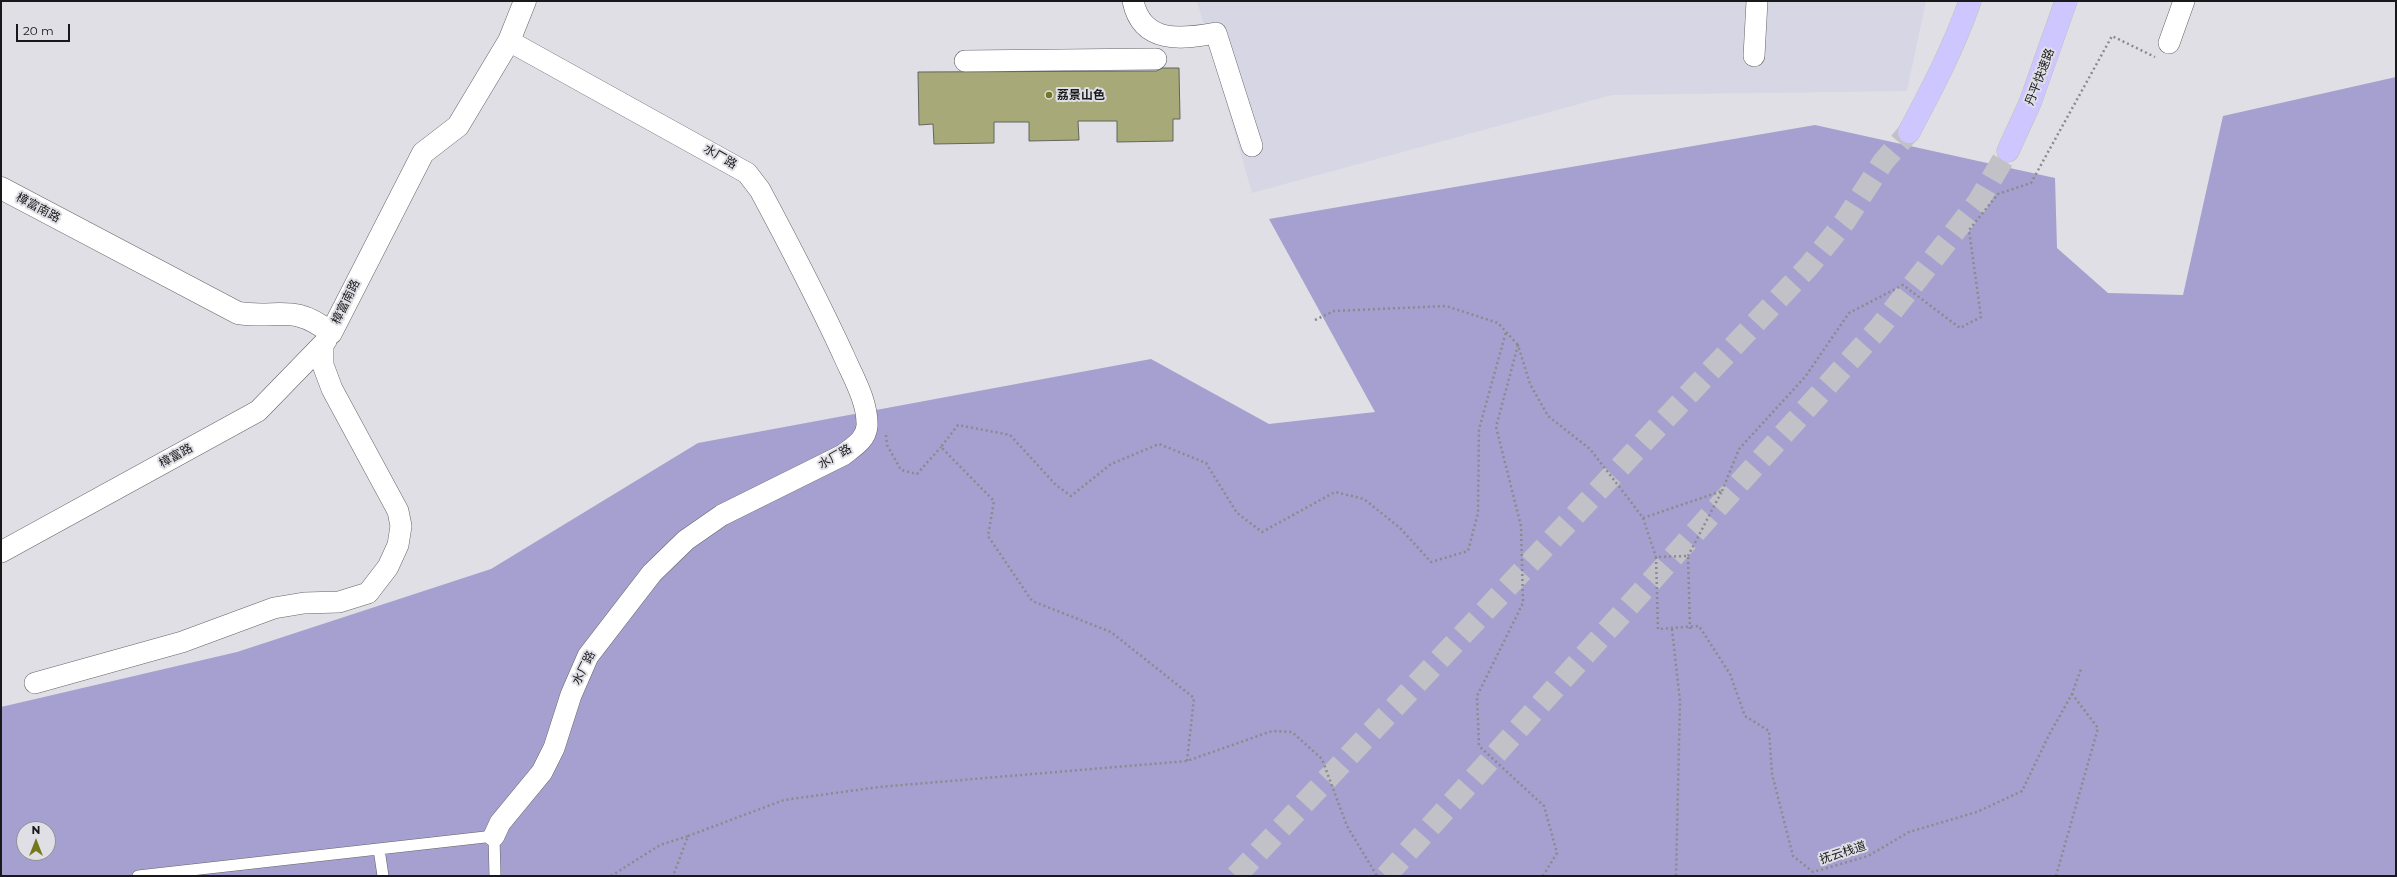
<!DOCTYPE html>
<meta charset="utf-8">
<style>
body{margin:0}
#map{position:relative;width:2397px;height:877px;overflow:hidden;background:#dfdfe5;font-family:Montserrat,sans-serif}
canvas{display:block}
.frame{position:absolute;inset:0;border:2px solid #19191b;pointer-events:none}
.north{position:absolute;left:16px;top:821px;width:40px;height:40px;box-sizing:border-box;background:#dfdfe5;border:1px solid #909094;border-radius:50%;rotate:0deg;font-size:11px;font-weight:700;line-height:16px;text-align:center;color:#19191b}
.north::after{content:'';display:block;margin:auto;width:14px;height:18px;background:#76771d;clip-path:polygon(50% 0,100% 100%,50% 72%,0 100%)}
.scale{position:absolute;left:16px;top:24px;width:54px;height:18px;box-sizing:border-box;border:2px solid #19191b;border-top:0;padding-left:5px;font-size:12px;line-height:14px;white-space:nowrap;color:#19191b;-webkit-text-stroke:3px #dfdfe5;paint-order:stroke}
</style>
<div id="map">
<canvas width="2397" height="877"></canvas>
<div class="frame"></div>
<div class="north">N</div>
<div class="scale">20 m</div>
</div>
<script>
const ctx = document.querySelector('canvas').getContext('2d');
ctx.lineJoin = 'round';
function paint(path, color) {
  ctx.fillStyle = color;
  ctx.fill(path, 'evenodd');
}
function strokePath(path, color, width, dash) {
  ctx.strokeStyle = color;
  ctx.lineWidth = width;
  ctx.lineCap = dash ? 'butt' : 'round';
  ctx.setLineDash(dash || []);
  ctx.stroke(path);
}
function write(font, color, halo, rows, align = 'center') {
  ctx.font = font + ' Montserrat,"Noto Sans SC",sans-serif';
  ctx.lineWidth = 4;
  ctx.setLineDash([]);
  ctx.textBaseline = 'middle';
  ctx.strokeStyle = halo;
  ctx.fillStyle = color;
  for (const [text, x, y, turn = 0] of rows) {
    ctx.save();
    ctx.translate(x, y);
    ctx.rotate((+turn || 0) * Math.PI / 180);
    ctx.textAlign = isNaN(turn) ? turn : align;
    if (halo) ctx.strokeText(text, 0, 0);
    ctx.fillText(text, 0, 0);
    ctx.restore();
  }
}
paint(new Path2D(`
 M1197 1H1926L1907 91 1612 95 1252 193Z`), '#d7d6e4');
paint(new Path2D(`
 M2396 77V876H1V707L237 652 491 569 698 443 1151 359 1269 424 1375 412 1269 219 1815 125 2055 178 2057 248 2108 293 2183 295 2223 116ZM24 829H48V853H24Z`), '#a5a0cf');
const building = new Path2D(`
 M1163 68H1179L1180 119H1173V141L1117 142V121H1078L1079 140 1029 141V122H994V143L934 144 933 124 919 125 918 72 1156 71Z`);
paint(building, '#a7a978');
strokePath(building, '#63645e', 1);
strokePath(new Path2D(`
 M1236 876 1809 266 1845 221 1883 162 1909 132
 M1386 876 1879 328 1978 202 2008 151`), '#c1c1c7', 22, [22, 11]);
const service = new Path2D(`
 M379 849 383 876
 M138 876 494 836 495 876`);
const minor = new Path2D(`
 M1133 1C1142 45 1183 39 1216 33L1252 146
 M2169 43 2184 1
 M1754 56 1757 1
 M965 61 1156 59
 M1 552 258 411 326 341
 M35 683 182 642 274 608 304 603 339 602 368 593 388 567 398 545 401 526 398 511 332 389 323 365V346
 M494 836 500 823 542 772 554 748 571 695 588 656 652 573 686 540 722 515 843 455C853 447 866 440 867 426 868 401 852 375 843 354 817 298 789 244 760 190L747 173 509 41`);
const tertiary = new Path2D(`
 M1 188 238 313C280 319 293 303 331 333L423 153 458 126 509 41 525 1`);
const trunk = new Path2D(`
 M1909 132C1932 89 1954 47 1970 1
 M2008 151 2030 103 2066 1`);
strokePath(service, '#646368', 12);
strokePath(minor, '#646368', 22);
strokePath(tertiary, '#646368', 23);
strokePath(trunk, '#bfbfbf', 23);
strokePath(new Path2D(`
 M1315 320 1334 311 1446 306 1498 323 1518 345
 M886 435 887 445 901 470 917 474 941 447
 M1722 491 1739 449 1805 377 1849 313 1903 285 1960 328 1981 317 1969 230 1998 194 2031 183 2112 36 2155 57
 M1643 518 1722 491 1688 556
 M1672 629 1680 701 1676 876
 M1690 629 1688 556 1656 557 1658 629 1699 626 1730 674 1745 716 1769 731 1772 774 1793 856 1813 872 1868 856 1909 832 1977 812 2022 791 2049 735 2072 694 2081 669
 M1187 761 1194 698 1111 632 1032 601 988 536 994 501 941 447 958 425 1010 435 1056 485 1071 496 1111 464 1159 444 1206 463 1237 513 1262 532 1335 492 1364 499 1400 528 1431 562 1468 551 1478 513 1479 429 1506 332
 M688 836 784 800 879 787 1187 761 1272 731 1292 732 1322 759 1347 826 1377 876
 M611 876 660 845 688 836 673 876
 M1543 876 1557 853 1544 806 1479 746 1477 696 1523 603 1521 526 1496 427 1518 345 1530 384 1548 416 1590 449 1631 502 1643 518 1656 557
 M2056 876 2098 728 2072 694`), '#8a8a8e', 2.5, [2, 3]);
strokePath(service, '#fff', 11);
strokePath(minor, '#fff', 21);
strokePath(tertiary, '#fff', 22);
strokePath(trunk, '#cec7ff', 22);
for (const [x, y, r, color] of [
 [1049,95,4,"#76771d"]
]) {
  const dot = new Path2D();
  dot.arc(x, y, r, 0, 2 * Math.PI);
  ctx.fillStyle = color;
  ctx.fill(dot);
  strokePath(dot, '#dfdfe5', 1.5);
}
write('12px', '#19191b', '#dfdfe5', [
 ["丹平快速路",2040,77,-69],
 ["水厂路",720,157,30],
 ["樟富南路",38,208,28],
 ["樟富南路",346,302,-64],
 ["樟富路",176,456,-29],
 ["水厂路",835,457,-30],
 ["水厂路",584,668,-63],
 ["抚云栈道",1843,853,-18]
]);
write('bold 12px', '#19191b', '#dfdfe5', [
 ["荔景山色",1057,95]
], 'left');
</script>
